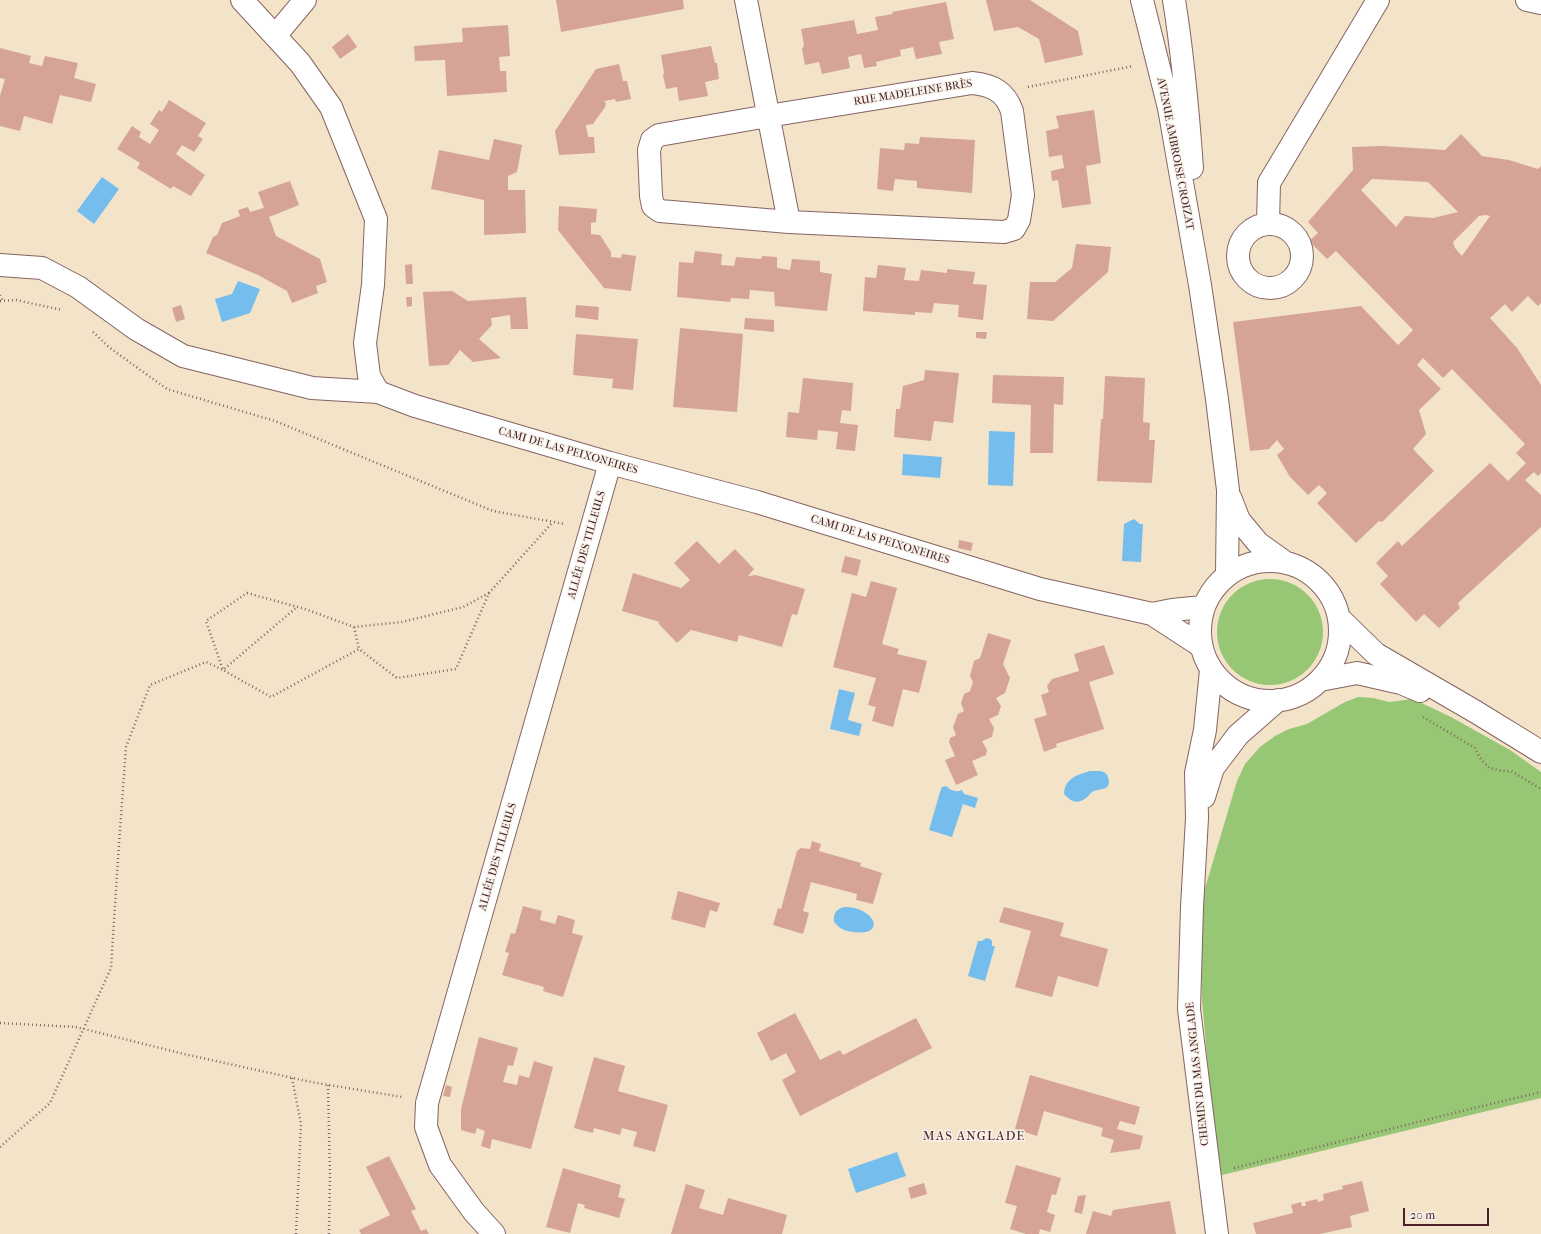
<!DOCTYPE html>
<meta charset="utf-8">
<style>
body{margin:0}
#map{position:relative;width:1541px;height:1234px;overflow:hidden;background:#f3e3c9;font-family:"IM FELL French Canon",serif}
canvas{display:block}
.scale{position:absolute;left:1403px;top:1208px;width:86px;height:18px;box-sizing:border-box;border:2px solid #4a1f2b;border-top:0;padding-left:5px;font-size:12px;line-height:14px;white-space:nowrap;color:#4a1f2b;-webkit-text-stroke:3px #f7f3e8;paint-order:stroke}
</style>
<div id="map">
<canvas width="1541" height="1234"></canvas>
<div class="scale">20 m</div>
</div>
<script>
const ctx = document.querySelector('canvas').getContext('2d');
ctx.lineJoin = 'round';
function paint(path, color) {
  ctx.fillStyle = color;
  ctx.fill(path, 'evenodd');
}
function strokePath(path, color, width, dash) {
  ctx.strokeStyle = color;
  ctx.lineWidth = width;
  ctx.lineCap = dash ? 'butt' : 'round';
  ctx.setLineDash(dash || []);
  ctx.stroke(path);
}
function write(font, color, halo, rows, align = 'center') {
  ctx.font = font + ' "IM FELL French Canon",serif';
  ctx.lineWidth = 3;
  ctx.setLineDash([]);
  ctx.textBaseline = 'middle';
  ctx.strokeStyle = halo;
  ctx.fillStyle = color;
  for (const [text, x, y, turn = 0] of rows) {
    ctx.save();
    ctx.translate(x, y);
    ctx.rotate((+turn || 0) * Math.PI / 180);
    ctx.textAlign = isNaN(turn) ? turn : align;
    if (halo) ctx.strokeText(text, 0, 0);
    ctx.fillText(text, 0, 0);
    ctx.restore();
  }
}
paint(new Path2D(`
 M1217 632a53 53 0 1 1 106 0a53 53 0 1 1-106 0Z
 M1358 697 1373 698 1389 702 1413 699 1451 717 1510 750 1541 772V1098L1218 1176 1202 1001 1200 905 1237 781 1245 764 1260 747 1275 736 1289 729 1307 724 1345 702Z`), '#97c675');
paint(new Path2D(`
 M102 177 119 189 94 224 77 211Z
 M238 281 260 289 250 313 222 322 215 299 232 294Z
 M989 431 1015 432 1013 486 988 485Z
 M903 454 942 457 940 478 902 475Z
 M1134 519 1140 524H1143L1141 562 1122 561 1124 524Z
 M839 689 855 693 848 720 862 724 859 736 830 729Z
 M1090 771C1100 771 1107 769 1109 781 1109 783 1109 785 1107 787 1103 790 1097 789 1092 792 1090 793 1088 797 1086 798 1077 805 1070 801 1064 794 1065 778 1077 775 1090 771Z
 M946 786C950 790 956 793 962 790L964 794 978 798 975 808 963 804 952 837 929 830 940 792 942 787Z
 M844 907C876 907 887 937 853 932 844 931 839 928 834 922 833 914 836 909 844 907Z
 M986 938 990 939 992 941V946H995L985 981 968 976 978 941H982Z
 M897 1152 906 1176 856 1193 848 1169Z`), '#74bdec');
paint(new Path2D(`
 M556 0H683L684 9 561 32Z
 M986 0H1030L1078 31 1083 55 1045 63 1039 39 1018 27 994 31Z
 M946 2 954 39 939 42 942 54 916 59 913 47 900 50 901 56 876 62 877 66 864 68 861 54 848 57 850 68 822 74 819 62 805 65 802 49 804 45 801 29 854 20 857 34 878 30 875 17 893 14 892 12Z
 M508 25 510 56 499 57 500 71H506L507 92 447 96 445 60 415 61 414 46 463 42 462 28Z
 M348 34 357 47 340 59 332 47Z
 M711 46 715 63H717L719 79 705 82 708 96 679 101 677 87 666 89 663 75 664 73 661 55Z
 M0 48 31 56 29 63 42 66 45 56 78 63 74 78 96 84 91 102 60 95 52 124 24 116 20 131 0 126V96L5 79 0 78Z
 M619 64 623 81H627L631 99 616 102 615 99 604 101 606 103 605 107 593 124 586 125 588 137H594L595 153 559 155 555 131 596 69Z
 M169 100 206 123 198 136 203 139 194 152 182 145 176 154 205 175 191 196 173 186 171 189 137 168 140 163 117 149 132 126 141 132 139 137 150 144 159 130 150 124 159 110 162 112Z
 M1094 110 1101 163 1086 166 1091 204 1062 208 1058 180 1052 181 1051 171 1064 168 1062 155 1049 157 1046 131 1059 128 1056 116Z
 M1461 134 1482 156 1509 160 1538 169 1541 166V303L1538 306 1528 296 1512 312 1505 304 1490 318 1517 348 1541 385V473L1538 476 1534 472 1525 480 1541 495V527L1458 603 1460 608 1439 628 1424 614 1416 622 1380 584 1388 576 1376 563 1398 541 1402 546 1490 463 1508 481 1526 463 1516 453 1525 444 1452 369 1443 378 1423 358 1417 365 1441 389 1419 410 1426 434 1413 449 1434 471 1382 522 1379 521 1356 543 1317 503 1327 493 1319 485 1308 495 1290 477 1277 455 1284 449 1277 440 1269 449 1250 451 1233 322 1361 306 1398 345 1413 330 1336 251 1327 259 1309 241 1318 233 1308 222 1353 170 1352 147 1383 146 1445 150ZM1372 179 1428 182 1458 212 1433 218 1405 216 1396 227 1361 190ZM1486 215 1490 216 1462 256 1455 248 1453 242 1479 216Z
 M920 137 975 140 972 193 917 188V181L895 179 893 191 877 189 880 148 904 150 905 143 919 144Z
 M494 139 522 145 517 172 508 176V190H525L526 233 484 235V200L431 189 439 150 489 160Z
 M290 181 299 205 269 217 276 236 320 259 327 282 316 286 318 293 292 303 287 291 258 275 206 253 213 237 217 235 222 223 240 216 238 210 248 207 250 212 264 208 258 192Z
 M559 206 597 209 596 222 591 223V234L600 235 611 252V257L621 258 622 254 636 256 631 291 604 288 558 230Z
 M1076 244 1111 247 1108 272 1053 321 1027 319 1030 282H1055L1072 268Z
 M695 251 722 254 721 265 734 266 736 257 761 259 762 256 777 257V268L790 270 792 259 820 261V272L832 274 827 311 775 306 774 292 750 290 749 299 731 298 730 302 677 297 679 262 693 263Z
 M412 264 413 284H406L405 265Z
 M878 265 906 268 904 280 919 281 921 270 947 273V269L975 272 973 284 987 285 983 320 958 317 959 305 934 303 932 313 915 312V315L863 311 865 277 876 278Z
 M452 291 468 301 526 297 528 329H511L510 315 491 318 492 325 479 339 501 358 473 362 460 350 448 365 429 366 423 292Z
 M406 297H412V306L407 307Z
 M181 305 185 319 176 322 172 308Z
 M576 305 599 307 598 320 575 317Z
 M745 318 774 320V332L744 329Z
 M680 328 743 334 737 412 673 407Z
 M976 332H987L986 339 976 338Z
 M576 334 638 339 633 390 612 388 613 379 573 375Z
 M925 370 959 373 953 423 934 421 931 441 894 437 896 409H900L903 386 924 380Z
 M993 375 1064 377 1063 405 1054 404 1053 453H1030L1031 405 992 403Z
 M1105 376 1145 378 1143 422 1150 423 1149 440H1155L1152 483 1097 481 1101 419H1103Z
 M803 378 853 383 851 411 842 410 840 423 858 425 855 451 836 449 838 432 818 430 817 440 786 437 788 412 799 413Z
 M959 540 973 543 971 551 958 548Z
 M697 541 719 564 735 549 754 569 748 576 756 575 805 589 797 615 792 614 782 647 739 635 737 642 691 630 677 643 658 623 660 622 622 611 633 573 681 588 690 580 674 563Z
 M845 556 861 560 857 576 841 572Z
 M871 581 897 588 882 644 899 649 897 654 927 661 919 693 903 689 893 727 872 721 876 707 868 705 876 678 833 667 852 593 866 597Z
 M988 633 1011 640 1003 664 1010 678 1005 693 996 698 1001 706 998 715 989 719 994 728 992 737 982 741 987 750 986 755 972 761 978 775 956 785 945 760 955 756 949 742 950 738 956 735 953 727 958 714 964 711 961 703 964 694 970 691 973 682 970 676 974 661 980 658Z
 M1104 645 1114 674 1089 682 1104 729 1056 744 1057 747 1044 752 1034 719 1047 715 1041 695 1049 692 1047 686 1052 679 1079 671 1074 654Z
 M812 841 821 844 819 851 861 863 860 866 882 873 873 904 856 900 857 894 811 882 803 911 809 913 803 934 773 925 778 908 781 909 797 851 801 848 810 849Z
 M678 891 720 903 717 912 710 910 705 928 671 919Z
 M523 906 542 911 540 920 555 924 558 915 575 920 572 933 583 936 563 997 543 991 544 987 502 975 509 953 505 952 511 933 515 934Z
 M1004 907 1064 923 1060 936 1108 949 1098 987 1058 976 1052 997 1015 987 1031 931 999 922Z
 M795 1013 820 1060 840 1050 843 1055 916 1018 932 1048 800 1116 782 1080 796 1072 786 1053 771 1061 757 1033Z
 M479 1037 518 1048 513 1066 508 1065 503 1082 517 1085 519 1075 529 1078 534 1061 553 1067 531 1149 492 1139 490 1149 481 1146 485 1131 477 1128 475 1134 461 1130V1109Z
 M594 1057 625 1066 618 1091 668 1105 655 1152 633 1146 637 1132 622 1128 620 1135 594 1128 593 1133 574 1128Z
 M1030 1075 1140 1107 1135 1125 1120 1121 1117 1129 1143 1136 1140 1149 1110 1153 1114 1140 1101 1136 1103 1128 1044 1111 1037 1136 1015 1129Z
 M446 1085 452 1087 450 1097 443 1096Z
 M389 1156 416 1209 411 1211 421 1231 426 1229 429 1234H361L359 1230 390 1215 366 1167Z
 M1016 1165 1061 1178 1056 1195 1052 1194 1047 1212 1055 1215 1050 1232 1040 1229 1039 1234H1026L1010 1229 1017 1206 1005 1203Z
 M563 1168 621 1185 618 1197 625 1199 619 1218 584 1208 585 1205 578 1203 570 1233 546 1227Z
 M1362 1181 1369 1211 1350 1216 1352 1227 1320 1234H1256L1253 1223 1293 1213 1291 1205 1301 1202 1302 1206H1306L1305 1202 1317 1199 1318 1202 1324 1200 1323 1194 1343 1189 1342 1186Z
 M924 1183 927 1194 911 1199 908 1188Z
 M686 1184 705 1190 699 1208 723 1215 728 1198 787 1215 782 1234H671Z
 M1086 1195 1082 1214 1074 1212 1078 1196Z
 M1170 1201 1176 1234H1086L1093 1211 1111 1216 1113 1210Z`), '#d5a497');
const minor = new Path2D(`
 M242 0 300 63 331 107 376 219 373 285 365 343 369 376 378 392
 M746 0 789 222 660 211 653 206 651 196 649 150 652 140 659 135 768 116 972 83C992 85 1005 91 1012 111L1023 195 1019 220 1014 229 1004 232 789 222
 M1142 0 1169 108 1200 285 1217 399 1228 490 1227 575
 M1174 0C1183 56 1188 112 1192 168
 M1527 0 1541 3
 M275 36 305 0
 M1268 224 1269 183 1378 0
 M1238 256a32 32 0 1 1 64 0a32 32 0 1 1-64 0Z
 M0 265 42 268 78 287 136 329 183 356 312 388 378 392 415 406 610 463 757 502 1040 589 1152 614 1201 646
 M1230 497 1239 520 1258 543 1286 563
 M1200 631a70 70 0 1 1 140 0a70 70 0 1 1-140 0Z
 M1152 614 1172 610 1203 607
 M1339 618 1376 654 1476 712 1541 752
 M1211 670 1205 730 1196 773 1197 818 1192 907 1189 1009 1217 1234
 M1320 680 1357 673 1401 683 1420 691
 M1204 797 1213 768 1238 735 1278 700
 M494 1234 474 1212 440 1165 426 1127 427 1103 610 463`);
strokePath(minor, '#856462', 24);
strokePath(new Path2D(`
 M1028 87 1133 66
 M0 295 3 301
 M0 301 16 300 62 310
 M93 332 110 348 167 389 275 421 493 511 565 524
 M489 593 463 607 402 622 354 627 305 609 247 593 206 621 223 670 271 697 359 649 397 678 456 669 489 593 552 523
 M354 627 359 649
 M1423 717 1475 748 1480 758 1489 768 1503 771H1511L1541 789
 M0 1023 76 1027 184 1054 311 1082 402 1097
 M292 1078 301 1124 296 1234
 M328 1085 330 1175 329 1234
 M0 1147 50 1103 111 968 118 858 126 747 150 685 206 662 223 670 297 607
 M1234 1168 1482 1106 1541 1092`), '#856462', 2.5, [1, 3]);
strokePath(minor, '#fff', 22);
write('11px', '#4a1f2b', '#f7f3e8', [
 ["RUE MADELEINE BRÈS",913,93,-9],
 ["AVENUE AMBROISE CROIZAT",1175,154,79],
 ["CAMI DE LAS PEIXONEIRES",568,451,16],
 ["CAMI DE LAS PEIXONEIRES",880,540,17],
 ["ALLÉE DES TILLEULS",587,545,-74],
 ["ALLÉE DES TILLEULS",498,857,-74],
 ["CHEMIN DU MAS ANGLADE",1198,1074,-96]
]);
ctx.letterSpacing = '1px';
write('13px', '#4a1f2b', '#f7f3e8', [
 ["MAS ANGLADE",974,1137]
]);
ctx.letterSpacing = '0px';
</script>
